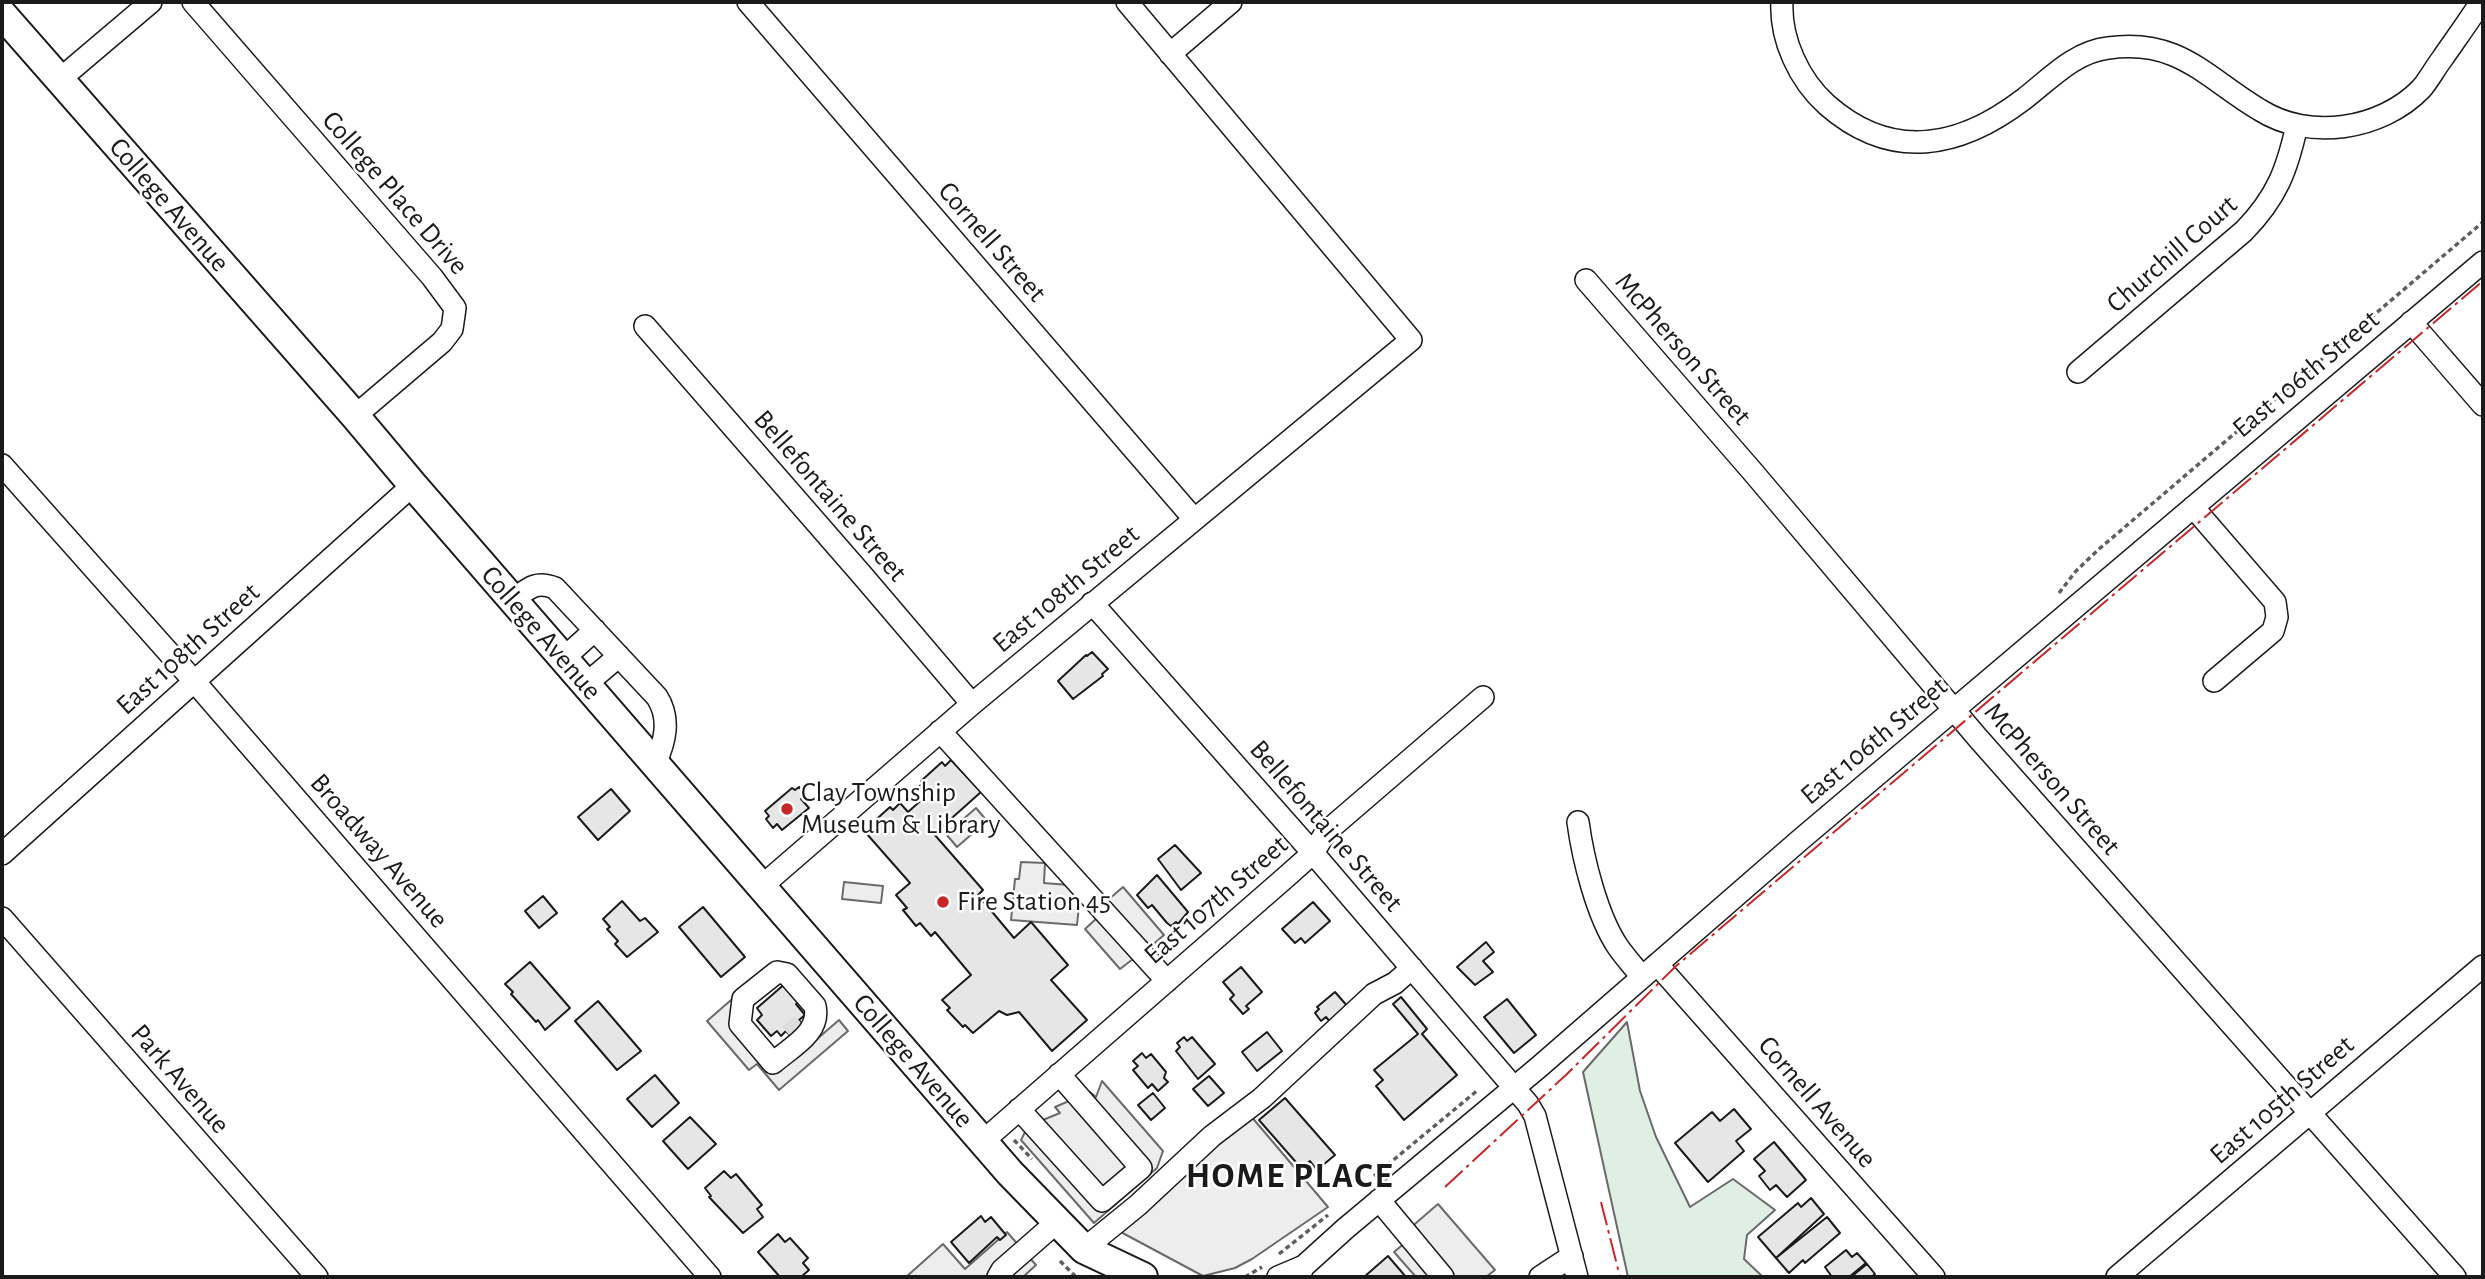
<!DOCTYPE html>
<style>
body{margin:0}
#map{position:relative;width:2485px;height:1279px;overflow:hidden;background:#fff;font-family:"Alegreya Sans",sans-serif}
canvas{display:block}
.frame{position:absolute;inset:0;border:4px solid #1a1a1a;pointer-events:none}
</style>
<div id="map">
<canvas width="2485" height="1279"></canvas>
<div class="frame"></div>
</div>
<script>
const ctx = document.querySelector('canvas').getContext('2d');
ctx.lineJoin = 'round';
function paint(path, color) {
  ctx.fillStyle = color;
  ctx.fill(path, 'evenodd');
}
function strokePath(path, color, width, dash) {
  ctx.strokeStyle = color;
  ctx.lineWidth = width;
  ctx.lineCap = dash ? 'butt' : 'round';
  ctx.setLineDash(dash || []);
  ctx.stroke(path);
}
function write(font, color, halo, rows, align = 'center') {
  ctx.font = font + ' "Alegreya Sans",sans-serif';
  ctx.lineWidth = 5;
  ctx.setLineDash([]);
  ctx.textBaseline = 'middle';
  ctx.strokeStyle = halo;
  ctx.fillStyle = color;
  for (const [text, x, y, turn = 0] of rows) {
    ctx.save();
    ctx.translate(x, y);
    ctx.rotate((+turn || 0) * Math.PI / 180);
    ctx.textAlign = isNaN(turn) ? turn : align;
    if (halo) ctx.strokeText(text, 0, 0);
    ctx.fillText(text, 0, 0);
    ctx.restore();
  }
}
const green = new Path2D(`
 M1627 1022 1640 1091 1656 1137 1690 1207 1733 1179 1775 1210 1747 1235 1744 1259 1763 1277H1628L1583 1072Z`);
paint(green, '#e0efe3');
strokePath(green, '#6a6a6a', 2);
const parking = new Path2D(`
 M976 808 987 821 957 847 946 834Z
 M1021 862 1045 863 1044 883 1081 886 1077 925 1011 920 1015 879H1019Z
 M844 882 883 886 881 903 842 899Z
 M1123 887 1164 935 1135 960 1133 959 1120 969 1085 929 1097 918 1093 913Z
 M731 1000 787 1065 839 1020 848 1031 779 1090 757 1064 749 1070 707 1021Z
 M1102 1081 1163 1151 1157 1168 1094 1223 1021 1140 1028 1126 1060 1113 1055 1107 1090 1092 1096 1097Z
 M1250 1115 1328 1207 1252 1259 1235 1268 1203 1276 1117 1230Z
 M1438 1204 1495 1270 1486 1277H1416L1394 1252 1406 1242 1401 1236Z
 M1007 1232 1036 1265 1023 1277H906L943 1244 965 1269Z`);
paint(parking, '#ededed');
strokePath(parking, '#6a6a6a', 2);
const building = new Path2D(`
 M1092 652 1108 669 1102 674 1103 676 1073 699 1058 681 1086 655 1087 656Z
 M951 760 981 792 934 834 983 890 978 895 1014 938 1031 922 1068 965 1051 980 1087 1020 1052 1051 1019 1012 1007 1015 999 1011 973 1033 965 1025 963 1027 947 1010 950 1008 942 1000 971 975 935 932 931 936 920 923 916 926 903 910 907 908 896 895 910 883 866 833 872 828 870 825 890 807 893 810 900 803 908 812 926 796 918 788 923 783 921 781 942 762 945 766Z
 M799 787 806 795 801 799 809 808 782 830 777 824 773 828 766 819 769 816 765 811 792 788 795 790Z
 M611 789 630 811 598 840 578 817Z
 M1175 845 1201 873 1181 890 1158 859Z
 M1157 875 1188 912 1178 924 1176 922 1171 926 1167 923 1152 905 1148 908 1137 895Z
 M543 896 557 913 539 928 525 911Z
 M622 901 640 921 645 918 658 932 627 957 615 944 618 941 607 929 610 927 603 919Z
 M1313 902 1330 921 1305 943 1301 938 1295 943 1282 929Z
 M703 907 745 957 721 977 679 927Z
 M1486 942 1494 952 1483 961 1493 972 1475 985 1457 967Z
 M530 962 570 1008 545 1030 538 1020 536 1022 511 994 513 992 505 984Z
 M1241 967 1262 992 1246 1006 1249 1009 1243 1014 1230 999 1234 995 1223 982Z
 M787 982 802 1000 796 1004 805 1015 799 1020 806 1030 794 1040 786 1031 781 1036 777 1031 771 1036 757 1020 762 1015 757 1008Z
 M1335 992 1349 1008 1331 1023 1326 1017 1321 1021 1315 1013 1319 1009 1317 1007Z
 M1401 997 1427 1029 1422 1034 1457 1075 1404 1120 1376 1086 1383 1080 1374 1070 1418 1034 1393 1004Z
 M1507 999 1536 1035 1514 1053 1484 1017Z
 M598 1001 641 1051 617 1070 575 1021Z
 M1267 1032 1282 1051 1257 1071 1242 1052Z
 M1184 1037 1187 1041 1192 1037 1215 1064 1198 1079 1176 1051 1180 1047 1177 1043Z
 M1142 1053 1146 1058 1151 1054 1166 1072 1164 1078 1168 1082 1158 1091 1152 1084 1148 1088 1133 1070 1138 1066 1133 1061Z
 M655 1075 679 1103 652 1127 627 1099Z
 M1209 1076 1224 1093 1208 1106 1193 1089Z
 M1153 1093 1165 1108 1151 1120 1138 1105Z
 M1285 1098 1335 1155 1317 1170 1310 1161 1301 1168 1259 1120Z
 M1734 1109 1751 1129 1736 1141 1744 1151 1708 1182 1675 1143 1712 1112 1720 1121Z
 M690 1117 716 1144 688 1169 663 1141Z
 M1774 1142 1806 1180 1787 1197 1776 1185 1770 1190 1759 1176 1765 1171 1754 1159Z
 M724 1171 731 1178 736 1174 762 1205 757 1209 763 1217 743 1233 709 1197 711 1196 705 1188Z
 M1811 1198 1824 1214 1776 1258 1758 1237 1798 1203 1801 1207Z
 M981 1216 985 1222 991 1217 1006 1235 1000 1240 997 1237 969 1263 951 1242Z
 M1827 1217 1840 1233 1805 1263 1803 1260 1789 1273 1776 1258Z
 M778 1234 785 1242 790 1238 808 1258 803 1263 809 1270 801 1277H780L758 1252Z
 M1846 1250 1852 1257 1857 1253 1866 1263 1849 1277H1832L1825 1267Z
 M1388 1256 1406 1277H1364Z
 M1867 1264 1875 1274 1871 1277H1851Z`);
paint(building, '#e6e6e6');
strokePath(building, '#1a1a1a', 2);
strokePath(new Path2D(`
 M789 1035 802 1024`), '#ddd', 21, [21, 10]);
const minor = new Path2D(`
 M193 2 432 277 455 308 452 329 442 342 355 416
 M748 2 1194 519
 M1782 2C1780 39 1799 80 1827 105 1892 162 1960 148 2024 99 2050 79 2074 52 2108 48 2179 38 2206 78 2260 110 2309 141 2381 130 2421 89 2429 80 2435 68 2442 59 2455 40 2469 21 2481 2
 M1170 54 1231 2
 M59 80 151 2
 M1586 280 1752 471 1977 737 2455 1277
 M2411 322 2483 405
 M645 326 862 575 972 704
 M2078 372 2244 231C2277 197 2287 170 2297 125
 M2 465 194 681 710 1277
 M2193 507 2275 602 2277 617 2273 631 2214 681
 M513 600C528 589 535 580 555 588L657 697C671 719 665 742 655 764
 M1092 603 1313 853 1528 1104 1535 1116 1577 1277
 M564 658 595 630
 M586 684 619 656
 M940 731 1167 981
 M1578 822C1583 859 1597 916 1618 947 1625 957 1634 967 1642 977
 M2 854 413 485
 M762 886 972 704 1411 340 1127 2
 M2 918 317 1277
 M1657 964 1934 1277
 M777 972 787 974 815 1006C821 1033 791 1047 773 1063L740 1024 743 999Z
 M1019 1109 1102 1201 1141 1168 1059 1074
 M982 1142 1286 877 1313 853 1326 832 1483 697
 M1379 1200 1443 1277
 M1084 1249 1138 1205 1212 1136 1262 1098 1374 994 1395 983 1412 968
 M998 1277 1002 1270 1057 1222
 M1278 1277 1304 1266
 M1298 1277 1304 1266 1346 1228 1539 1067 1800 840 2483 262
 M1540 1277 1572 1256
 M2117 1277 2483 966`);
const major = new Path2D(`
 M2 14 355 416 413 485 1010 1173 1084 1249 1143 1277`);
strokePath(minor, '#1a1a1a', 24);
strokePath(major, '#1a1a1a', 32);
strokePath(new Path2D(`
 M2059 593 2076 571 2099 549 2483 222
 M1014 1140 1032 1159
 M1374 1176 1478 1090
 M1279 1254 1328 1215
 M1060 1261 1076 1277
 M1245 1277 1262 1267`), '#5f5f5f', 3.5, [5, 3.5]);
strokePath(minor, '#fff', 21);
strokePath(major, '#fff', 28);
strokePath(new Path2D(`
 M1445 1187 1567 1074 1675 967 2483 281
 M1601 1202 1620 1277`), '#c62828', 2, [24, 5, 3.5, 5]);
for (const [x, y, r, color] of [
 [787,809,7,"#c62828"],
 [943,902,7,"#c62828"]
]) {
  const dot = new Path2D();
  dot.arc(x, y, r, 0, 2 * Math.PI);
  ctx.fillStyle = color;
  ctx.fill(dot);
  strokePath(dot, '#fff', 2.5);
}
write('28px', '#1a1a1a', '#fff', [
 ["College Place Drive",395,193,49],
 ["College Avenue",169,205,49],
 ["Cornell Street",992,242,49],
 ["Churchill Court",2172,254,-41],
 ["McPherson Street",1683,349,49],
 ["East 106th Street",2306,374,-40],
 ["Bellefontaine Street",830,496,49],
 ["East 108th Street",1066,589,-40],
 ["College Avenue",541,633,49],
 ["East 108th Street",188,649,-42],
 ["East 106th Street",1874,741,-40],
 ["McPherson Street",2052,779,49],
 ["Bellefontaine Street",1326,826,49],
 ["Broadway Avenue",379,851,49],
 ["East 107th Street",1216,900,-41],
 ["College Avenue",913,1061,49],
 ["Park Avenue",180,1079,49],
 ["East 105th Street",2282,1100,-41],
 ["Cornell Avenue",1817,1102,49]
]);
write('28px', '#1a1a1a', '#fff', [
 ["Clay Township",801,793],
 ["Museum & Library",801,825],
 ["Fire Station 45",957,902]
], 'left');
ctx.letterSpacing = '2px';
write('bold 35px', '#1a1a1a', '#fff', [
 ["HOME PLACE",1290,1176]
]);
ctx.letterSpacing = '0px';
</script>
